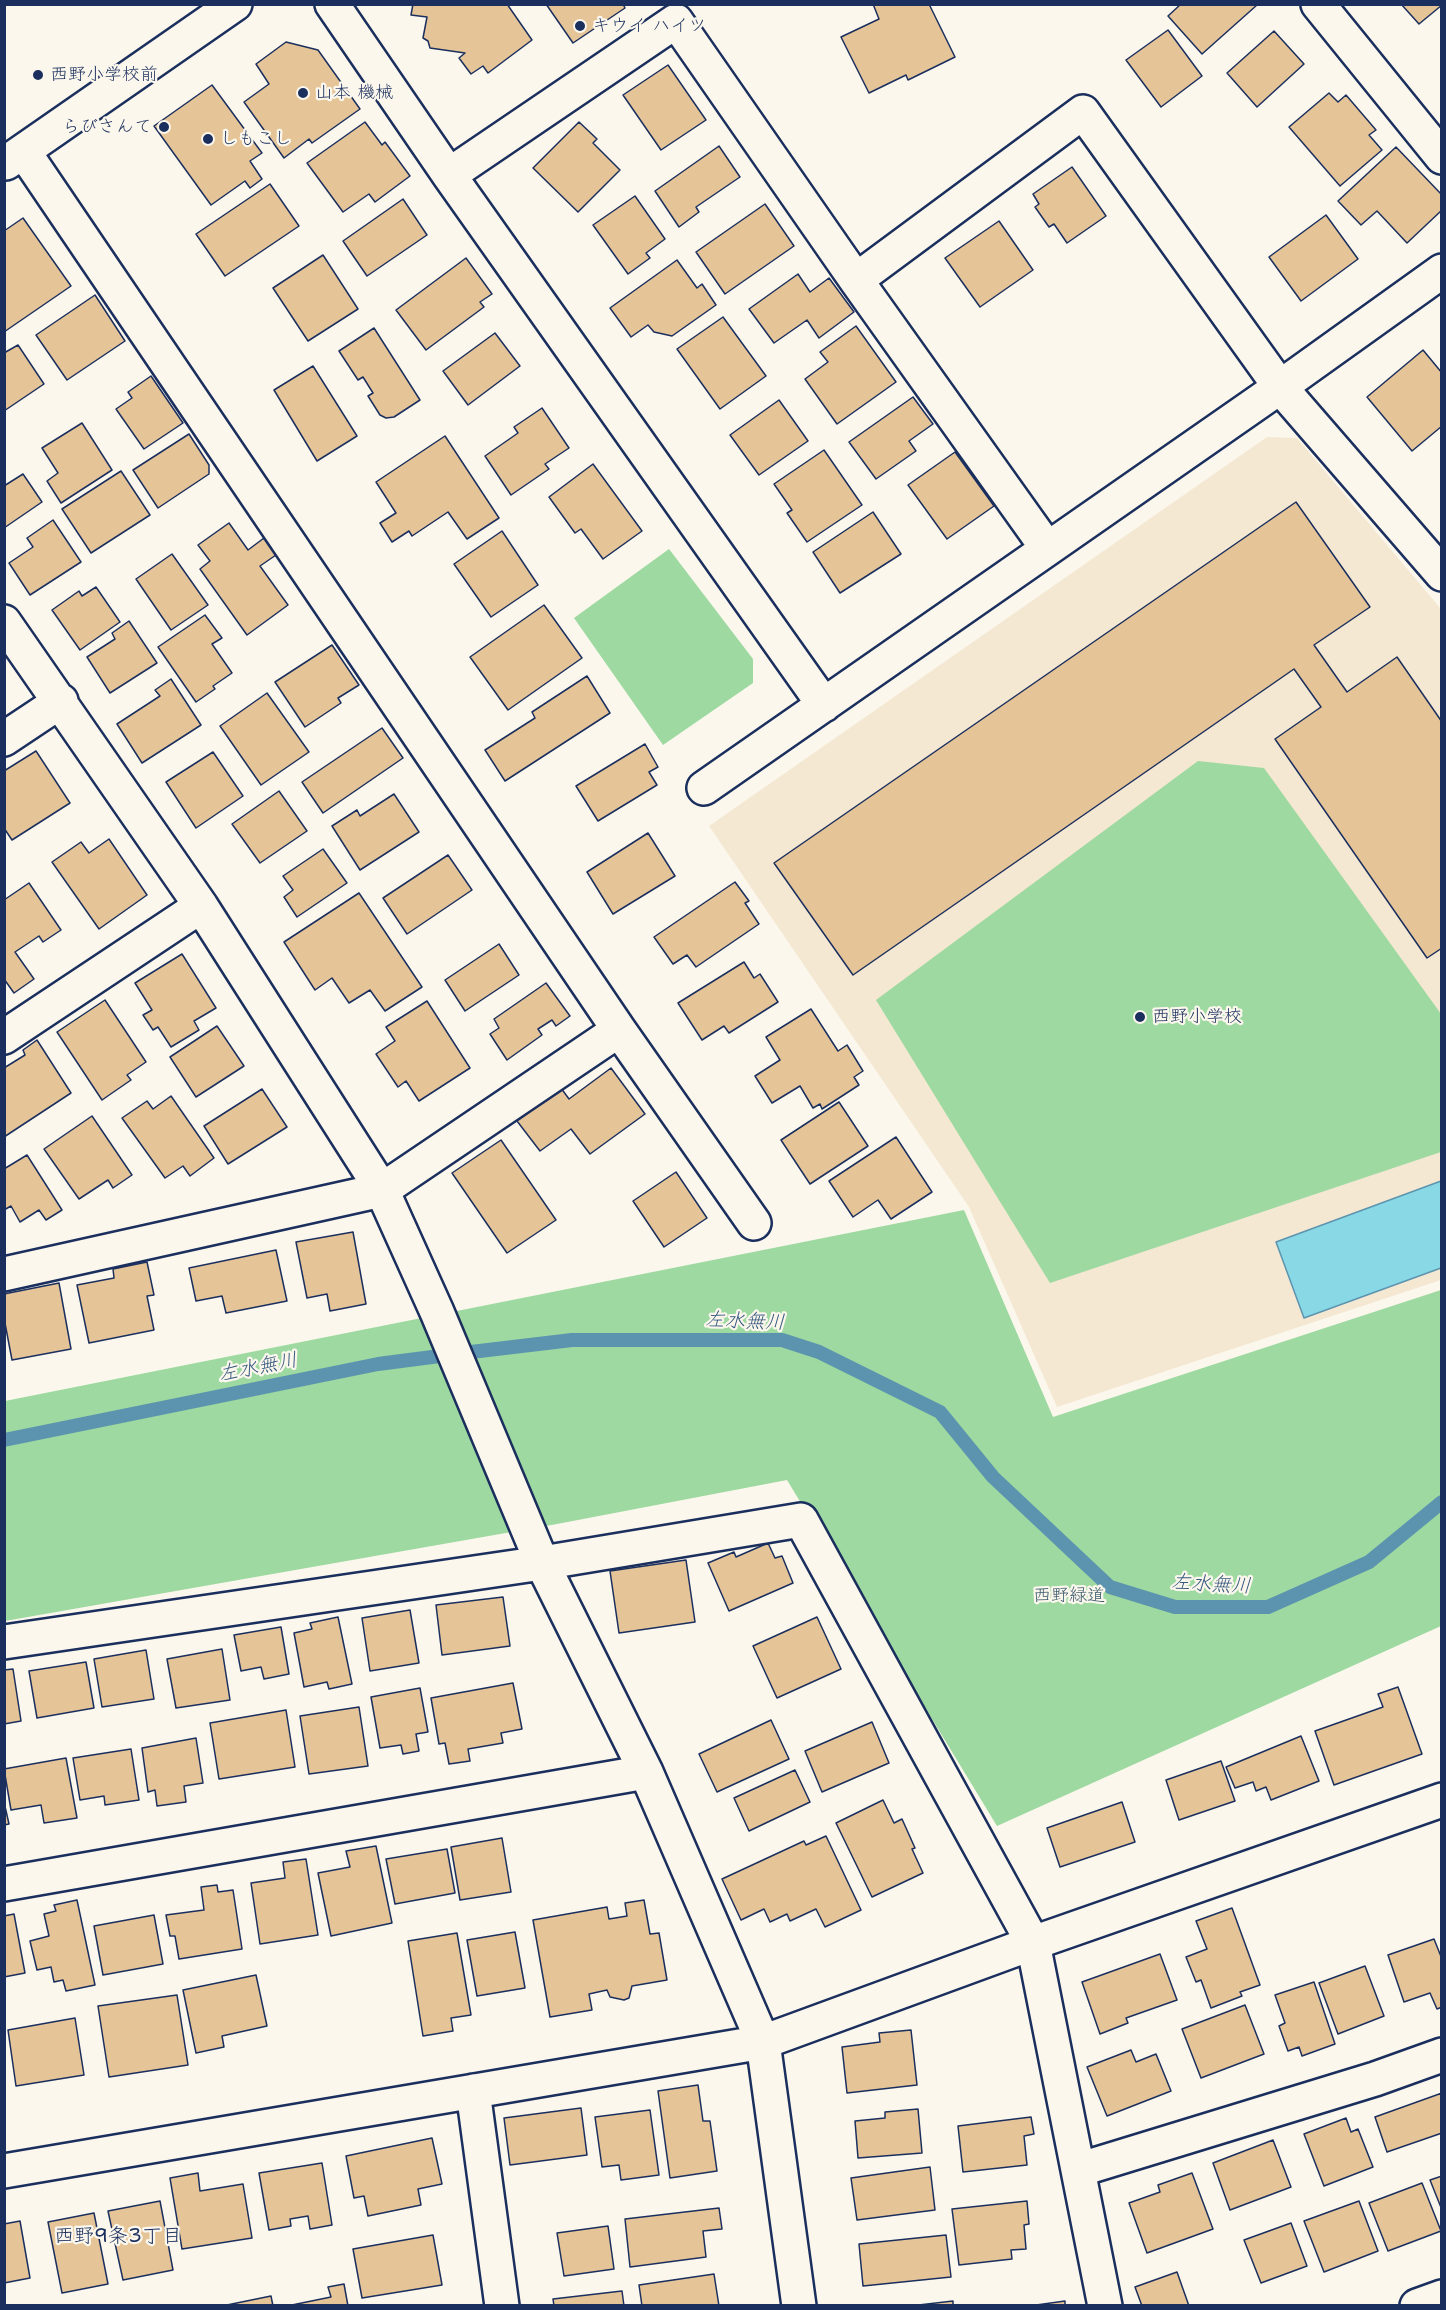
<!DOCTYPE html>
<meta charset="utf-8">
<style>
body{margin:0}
#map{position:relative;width:1446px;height:2310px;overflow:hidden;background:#fbf7ec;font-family:"Shantell Sans",sans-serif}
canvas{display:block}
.frame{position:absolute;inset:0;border:6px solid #1b2f5e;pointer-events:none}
</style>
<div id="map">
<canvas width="1446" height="2310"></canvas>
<div class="frame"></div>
</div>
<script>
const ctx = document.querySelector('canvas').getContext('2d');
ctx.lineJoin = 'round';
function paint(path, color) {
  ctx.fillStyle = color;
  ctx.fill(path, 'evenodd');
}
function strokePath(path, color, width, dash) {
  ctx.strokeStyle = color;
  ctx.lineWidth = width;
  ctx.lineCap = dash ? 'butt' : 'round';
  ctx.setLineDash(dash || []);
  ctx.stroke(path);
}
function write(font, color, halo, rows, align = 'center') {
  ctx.font = font + ' "Shantell Sans","Klee One",sans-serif';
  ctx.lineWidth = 4.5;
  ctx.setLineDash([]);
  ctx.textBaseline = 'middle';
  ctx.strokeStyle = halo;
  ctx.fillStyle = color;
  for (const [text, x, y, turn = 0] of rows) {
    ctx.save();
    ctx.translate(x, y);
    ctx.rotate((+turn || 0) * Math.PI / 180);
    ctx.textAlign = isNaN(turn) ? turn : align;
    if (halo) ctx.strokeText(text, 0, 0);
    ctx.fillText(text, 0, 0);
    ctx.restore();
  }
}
paint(new Path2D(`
 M1267 437 1297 438 1441 609V1280L1057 1407 969 1207 709 826Z`), '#f4e8d2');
paint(new Path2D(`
 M669 549 753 659V683L663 745 574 618Z
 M1198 761 1264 768 1441 1014V1152L1050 1283 876 1000Z
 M964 1210 1053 1417 1441 1290V1626L997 1826 787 1480 557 1524 5 1621V1401Z`), '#9dd9a0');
const water = new Path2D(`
 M1441 1181V1268L1304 1318 1276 1242Z`);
paint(water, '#88d8e5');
strokePath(water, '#5c94af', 1.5);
strokePath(new Path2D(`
 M4 1440 378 1364 471 1352 572 1340H782L819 1352 940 1412 993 1477 1110 1587 1175 1607H1268L1369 1562 1442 1502`), '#5c94af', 14);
const building = new Path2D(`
 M413 4H507L532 40 488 73 483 66 471 74 459 58 465 53 430 48 428 41 423 38 427 17 411 15Z
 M546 4H623L625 8 573 43Z
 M873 4H929L955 57 908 80 906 75 869 93 841 37 879 19Z
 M1181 4H1256L1257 5 1202 54 1168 16Z
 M1401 4H1442V5L1419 24Z
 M1168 30 1202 76 1161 107 1126 60Z
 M1274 31 1304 64 1257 107 1227 73Z
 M286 42 318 50 360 109 312 143 309 139 284 158 244 102 269 84 256 64Z
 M668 65 706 120 661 150 623 95Z
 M212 85 262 153 250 161 262 179 250 188 245 181 211 205 154 126Z
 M1329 93 1338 102 1346 95 1376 130 1369 135 1382 150 1340 186 1289 127Z
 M365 122 382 145 385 142 410 176 375 202 369 194 343 212 307 163Z
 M579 122 597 139 593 143 620 170 578 212 533 168Z
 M719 146 740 177 696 207 699 212 679 227 655 191Z
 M1396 147 1442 195V210L1407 243 1377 211 1361 225 1338 201Z
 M1072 167 1106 216 1067 243 1054 224 1049 227 1035 207 1039 204 1033 194Z
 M270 184 299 226 225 276 196 234Z
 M635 196 665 239 646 253 650 258 628 274 593 225Z
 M403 199 427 235 367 276 343 241Z
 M765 204 794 246 725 294 696 252Z
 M1326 215 1358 259 1301 301 1269 257Z
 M23 218 71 286 4 332V231Z
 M999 221 1033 270 980 307 945 258Z
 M323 255 358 309 308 341 273 288Z
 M466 258 492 294 480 302 484 307 426 350 396 310Z
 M677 260 697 288 702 284 716 305 672 336 654 332 648 325 631 337 610 308Z
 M798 274 810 292 829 278 854 312 819 338 807 320 774 343 749 309Z
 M95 295 125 341 67 380 36 335Z
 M723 317 766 376 720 409 677 349Z
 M856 326 896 382 837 424 805 379 828 362 820 352Z
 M374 328 420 400 394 417 386 418 380 415 368 396 373 393 363 377 358 380 339 351Z
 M495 333 520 366 468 405 443 371Z
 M18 345 44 384 4 411V353Z
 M1423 350 1442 373V426L1412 451 1367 397Z
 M313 366 357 436 317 461 274 390Z
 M151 376 183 423 144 449 116 409 132 398 128 392Z
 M913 397 933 424 909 441 916 451 876 479 849 442Z
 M779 400 808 441 759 475 730 435Z
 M542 408 569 448 545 464 549 469 511 495 485 456 518 433 514 427Z
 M82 423 112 470 61 503 47 481 58 473 42 448Z
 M189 434 209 465V474L158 508 133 470Z
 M445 436 499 518 467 539 448 512 412 536 409 531 392 542 380 523 396 513 376 482Z
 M824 450 862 505 807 542 787 513 792 510 774 484Z
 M955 452 994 506 947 539 908 485Z
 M593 464 642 531 603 559 581 529 575 533 549 497Z
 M121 471 150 515 91 553 62 509Z
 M23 474 42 502 4 528V486Z
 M1296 502 1370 607 1314 645 1347 692 1397 657 1442 722V948L1427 958 1275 739 1321 707 1294 669 853 975 774 863Z
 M873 512 901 554 840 593 813 552Z
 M53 520 81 562 30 595 9 563 33 547 27 538Z
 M229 523 248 550 264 538 276 555 260 566 288 605 247 635 200 569 210 561 198 545Z
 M502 531 538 585 491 617 454 564Z
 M172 554 208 605 171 630 136 579Z
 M96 587 120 622 80 650 52 610 79 591 82 596Z
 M544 605 582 658 508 710 470 657Z
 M205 615 222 638 212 644 232 673 213 686 215 689 196 702 158 647Z
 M129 621 157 663 110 693 87 657 115 639 112 633Z
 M332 645 359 685 338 698 341 703 305 727 275 682Z
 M587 676 610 713 505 781 485 750 535 718 532 712Z
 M171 679 201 725 142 763 117 724 160 696 155 690Z
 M267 693 309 752 261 785 220 726Z
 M382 728 403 758 323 813 302 782Z
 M645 744 658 767 649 772 657 785 598 821 576 786Z
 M36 751 70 803 12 840 4 828V771Z
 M213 752 243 796 196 828 166 782Z
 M279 791 307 831 260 863 232 824Z
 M394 794 419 832 360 870 332 826 357 810 360 816Z
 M648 833 675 876 613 914 587 872Z
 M109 839 147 895 99 929 52 862 81 842 89 853Z
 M323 849 347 883 297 917 284 897 293 890 283 876Z
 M448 855 472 890 407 934 383 898Z
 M735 882 749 901 745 903 759 924 696 967 687 955 673 964 654 937Z
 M29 883 61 930 43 942 39 936 15 952 34 979 14 993 4 979V900Z
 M359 893 422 987 385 1011 370 990 349 1003 332 978 315 990 284 942Z
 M499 944 519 975 465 1011 445 980Z
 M182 954 216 1008 194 1021 199 1030 171 1047 158 1027 153 1030 143 1015 152 1010 135 983Z
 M744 962 754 978 760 974 778 1002 729 1033 724 1026 702 1040 678 1003Z
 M546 983 570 1016 556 1026 552 1020 538 1029 542 1035 507 1060 490 1034 499 1028 494 1019Z
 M105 1000 146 1062 127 1075 131 1080 102 1100 57 1032Z
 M427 1001 470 1068 419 1101 406 1081 398 1087 376 1054 395 1041 386 1027Z
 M811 1009 838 1051 847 1045 863 1071 854 1077 859 1085 822 1109 820 1104 813 1108 800 1086 772 1103 755 1076 780 1060 766 1037Z
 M217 1026 244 1066 196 1097 170 1057Z
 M37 1040 71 1093 4 1137V1068L25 1055 23 1050Z
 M611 1068 645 1114 590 1154 571 1129 540 1151 517 1121 561 1088 569 1099Z
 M262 1089 287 1127 228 1164 204 1126Z
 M171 1096 214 1158 190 1176 183 1166 165 1178 122 1118 147 1101 153 1109Z
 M839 1102 868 1146 810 1184 781 1140Z
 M92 1116 132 1175 113 1188 108 1180 79 1199 44 1149Z
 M896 1137 932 1192 891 1219 878 1200 853 1217 829 1181Z
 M501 1140 556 1220 507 1253 452 1173Z
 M27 1155 62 1210 46 1220 39 1210 20 1222 11 1206 4 1210V1169Z
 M676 1172 707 1218 664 1247 633 1201Z
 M353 1232 366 1304 330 1311 327 1294 307 1298 296 1242Z
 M276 1250 287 1301 226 1313 222 1296 196 1301 189 1268Z
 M147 1262 154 1295 147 1296 154 1330 89 1343 77 1285 114 1278 113 1269Z
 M59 1283 71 1349 12 1360 4 1318V1294Z
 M768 1543 775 1558 782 1556 793 1583 729 1611 708 1563 734 1552 736 1557Z
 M686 1560 695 1622 619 1633 610 1571Z
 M503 1597 510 1646 442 1655 436 1605Z
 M410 1610 419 1663 370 1671 362 1618Z
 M338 1617 352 1684 329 1689 327 1682 304 1687 294 1633 312 1629 310 1623Z
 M817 1617 841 1669 777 1698 753 1646Z
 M281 1627 289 1674 264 1679 261 1667 241 1671 234 1635Z
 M222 1649 230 1700 176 1708 167 1659Z
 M146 1650 154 1699 102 1707 94 1659Z
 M86 1662 94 1708 37 1718 29 1671Z
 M13 1669 21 1721 4 1724V1670Z
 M513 1683 522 1729 501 1733 503 1743 468 1749 470 1761 449 1764 445 1743 439 1744 431 1698Z
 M1398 1687 1422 1754 1334 1785 1315 1731 1383 1707 1378 1694Z
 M420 1688 428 1732 416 1734 419 1751 403 1754 401 1745 380 1748 371 1697Z
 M359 1707 368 1766 309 1774 300 1716Z
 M286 1710 295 1767 219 1779 210 1723Z
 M771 1720 789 1759 717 1792 699 1754Z
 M872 1722 889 1763 822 1792 805 1751Z
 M1301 1736 1319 1781 1271 1800 1266 1787 1256 1791 1253 1782 1235 1788 1226 1767Z
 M196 1738 203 1783 184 1786 186 1802 157 1806 155 1790 148 1792 142 1748Z
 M131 1749 139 1800 105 1805 104 1796 80 1800 73 1758Z
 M66 1758 77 1818 44 1823 41 1805 11 1810 4 1769Z
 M1221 1761 1235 1801 1179 1820 1166 1780Z
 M795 1770 810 1802 749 1831 734 1798Z
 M883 1800 894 1823 902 1819 915 1848 912 1849 923 1873 872 1897 836 1823Z
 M4 1802 9 1824 4 1825Z
 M1122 1802 1135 1842 1060 1867 1047 1828Z
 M826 1836 861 1910 825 1927 816 1909 790 1921 787 1914 770 1922 764 1909 741 1920 722 1879 804 1841 806 1845Z
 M502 1838 511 1892 460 1900 451 1847Z
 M376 1846 392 1923 331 1936 318 1873 350 1867 346 1851Z
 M447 1849 455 1893 395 1904 386 1859Z
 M306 1859 318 1935 260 1944 251 1883 285 1878 283 1862Z
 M217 1885 218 1892 233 1890 242 1949 179 1959 175 1936H170L166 1915 204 1910 201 1887Z
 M77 1900 95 1985 66 1991 63 1980 54 1982 51 1967 37 1970 30 1941 49 1936 44 1914 56 1911 54 1905Z
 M644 1900 650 1934 659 1933 667 1980 632 1986 629 1998 624 2000 610 1997 607 1990 589 1994 592 2010 550 2017 533 1920 607 1907 609 1919 627 1916 625 1903Z
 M1232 1908 1260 1985 1240 1992 1242 1996 1211 2008 1201 1980 1196 1982 1186 1957 1207 1949 1196 1921Z
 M14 1914 25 1973 4 1977V1916Z
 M154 1915 163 1964 103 1975 94 1926Z
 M515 1932 525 1988 477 1996 467 1940Z
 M457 1933 471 2015 451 2018 453 2031 423 2036 408 1941Z
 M1434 1939 1442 1959V2007L1437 2009 1430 1993 1404 2002 1388 1955Z
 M1160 1954 1177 2000 1126 2018 1128 2023 1100 2034 1082 1982Z
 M1365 1966 1384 2016 1338 2034 1319 1983Z
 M256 1975 267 2026 222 2036 224 2047 196 2053 183 1990Z
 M1314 1982 1335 2044 1302 2056 1299 2047 1288 2051 1279 2026 1285 2023 1275 1995Z
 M177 1995 188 2065 109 2077 98 2006Z
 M1245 2005 1264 2054 1201 2078 1182 2029Z
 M75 2018 84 2075 16 2086 8 2030Z
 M911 2030 917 2085 847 2093 842 2047 880 2042 879 2033Z
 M1131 2050 1136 2062 1156 2054 1171 2091 1107 2116 1087 2067Z
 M698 2085 703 2121H710L717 2171 670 2178 658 2091Z
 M1442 2093V2133L1387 2152 1375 2117Z
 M581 2108 587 2155 510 2165 504 2118Z
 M918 2109 922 2153 858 2158 855 2121 885 2118V2112Z
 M650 2110 659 2175 621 2180 619 2165 602 2167 595 2117Z
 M1031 2117 1034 2134 1024 2136 1027 2165 963 2172 958 2126Z
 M1346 2118 1351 2132 1358 2129 1373 2167 1324 2186 1304 2134Z
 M432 2138 442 2184 418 2189 421 2205 368 2216 364 2196 354 2198 346 2156Z
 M1273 2140 1291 2187 1230 2210 1213 2163Z
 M322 2163 332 2225 310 2229 308 2216 290 2219 291 2226 269 2230 259 2173Z
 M930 2167 935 2210 857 2220 851 2178Z
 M198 2173 200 2191 243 2184 252 2238 182 2249 170 2178Z
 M1192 2173 1213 2229 1147 2253 1129 2203 1160 2192 1158 2185Z
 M1442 2176V2210L1430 2180Z
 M1422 2183 1441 2231 1388 2251 1369 2203Z
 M160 2201 173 2270 123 2280 108 2211Z
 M1027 2201 1029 2224 1024 2225 1026 2249 1011 2250 1012 2259 959 2265 952 2209Z
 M1359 2201 1378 2251 1324 2272 1304 2221Z
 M719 2208 722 2229 703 2231 706 2257 630 2267 625 2219Z
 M94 2213 108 2284 62 2293 48 2222Z
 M20 2221 30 2278 4 2283V2224Z
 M1291 2223 1307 2266 1261 2283 1244 2240Z
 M608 2226 614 2269 564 2276 557 2233Z
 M433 2235 442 2285 362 2298 353 2249Z
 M946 2235 951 2277 863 2286 859 2244Z
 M1177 2272 1189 2306H1142L1135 2287Z
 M714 2274 719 2306H642L639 2285Z
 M344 2284 348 2306H287L331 2297 328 2287Z
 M622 2291 624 2306H554L553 2299Z
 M271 2296 273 2306H222Z
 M953 2301V2306H910Z
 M1065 2301V2306H1029Z`);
paint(building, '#e5c497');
strokePath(building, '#1b2f5e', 1.5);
const minor = new Path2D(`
 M332 4 449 175 824 705
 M1318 4 1442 157
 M24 152 619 1030 754 1223
 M6 163 235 4
 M449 175 676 21 856 280 1047 548
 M856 280 1083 112 1280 387 1442 574
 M4 622 201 906 382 1190 437 1312 542 1563 646 1772 763 2042 799 2306
 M4 739 61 701
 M704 788 1280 387 1442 271
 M4 1037 201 906
 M4 1274 382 1190 619 1030
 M4 1642 542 1563 801 1520 1033 1943 1105 2306
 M4 1884 646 1772
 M473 2091 502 2306
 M1078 2170 1375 2079 1442 2055
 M4 2171 763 2042 1033 1943 1442 1800
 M1417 2306 1442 2297`);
strokePath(minor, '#1b2f5e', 38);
strokePath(minor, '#fbf7ec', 33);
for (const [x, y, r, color] of [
 [580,26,6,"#1b2f5e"],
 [38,75,6,"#1b2f5e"],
 [303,93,6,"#1b2f5e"],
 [164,127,6,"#1b2f5e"],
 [208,139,6,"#1b2f5e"],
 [1140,1017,6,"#1b2f5e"]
]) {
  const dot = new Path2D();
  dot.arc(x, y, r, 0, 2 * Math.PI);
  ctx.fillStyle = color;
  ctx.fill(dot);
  strokePath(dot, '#fbf7ec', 2);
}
write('18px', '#1b2f5e', '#fbf7ec', [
 ["キウイ ハイツ",592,26],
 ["西野小学校前",50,75],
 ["山本 機械",315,93],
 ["らびさんて",152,127,"right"],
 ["しもこし",220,139],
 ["西野小学校",1152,1017]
], 'left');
write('18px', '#3c5a6e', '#fbf7ec', [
 ["西野緑道",1069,1596]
]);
write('italic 20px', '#365980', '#fbf7ec', [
 ["左水無川",745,1322,2],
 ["左水無川",258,1368,-11],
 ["左水無川",1211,1585,3]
]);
write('20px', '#1b2f5e', '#fbf7ec', [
 ["西野9条3丁目",118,2237]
]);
</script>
